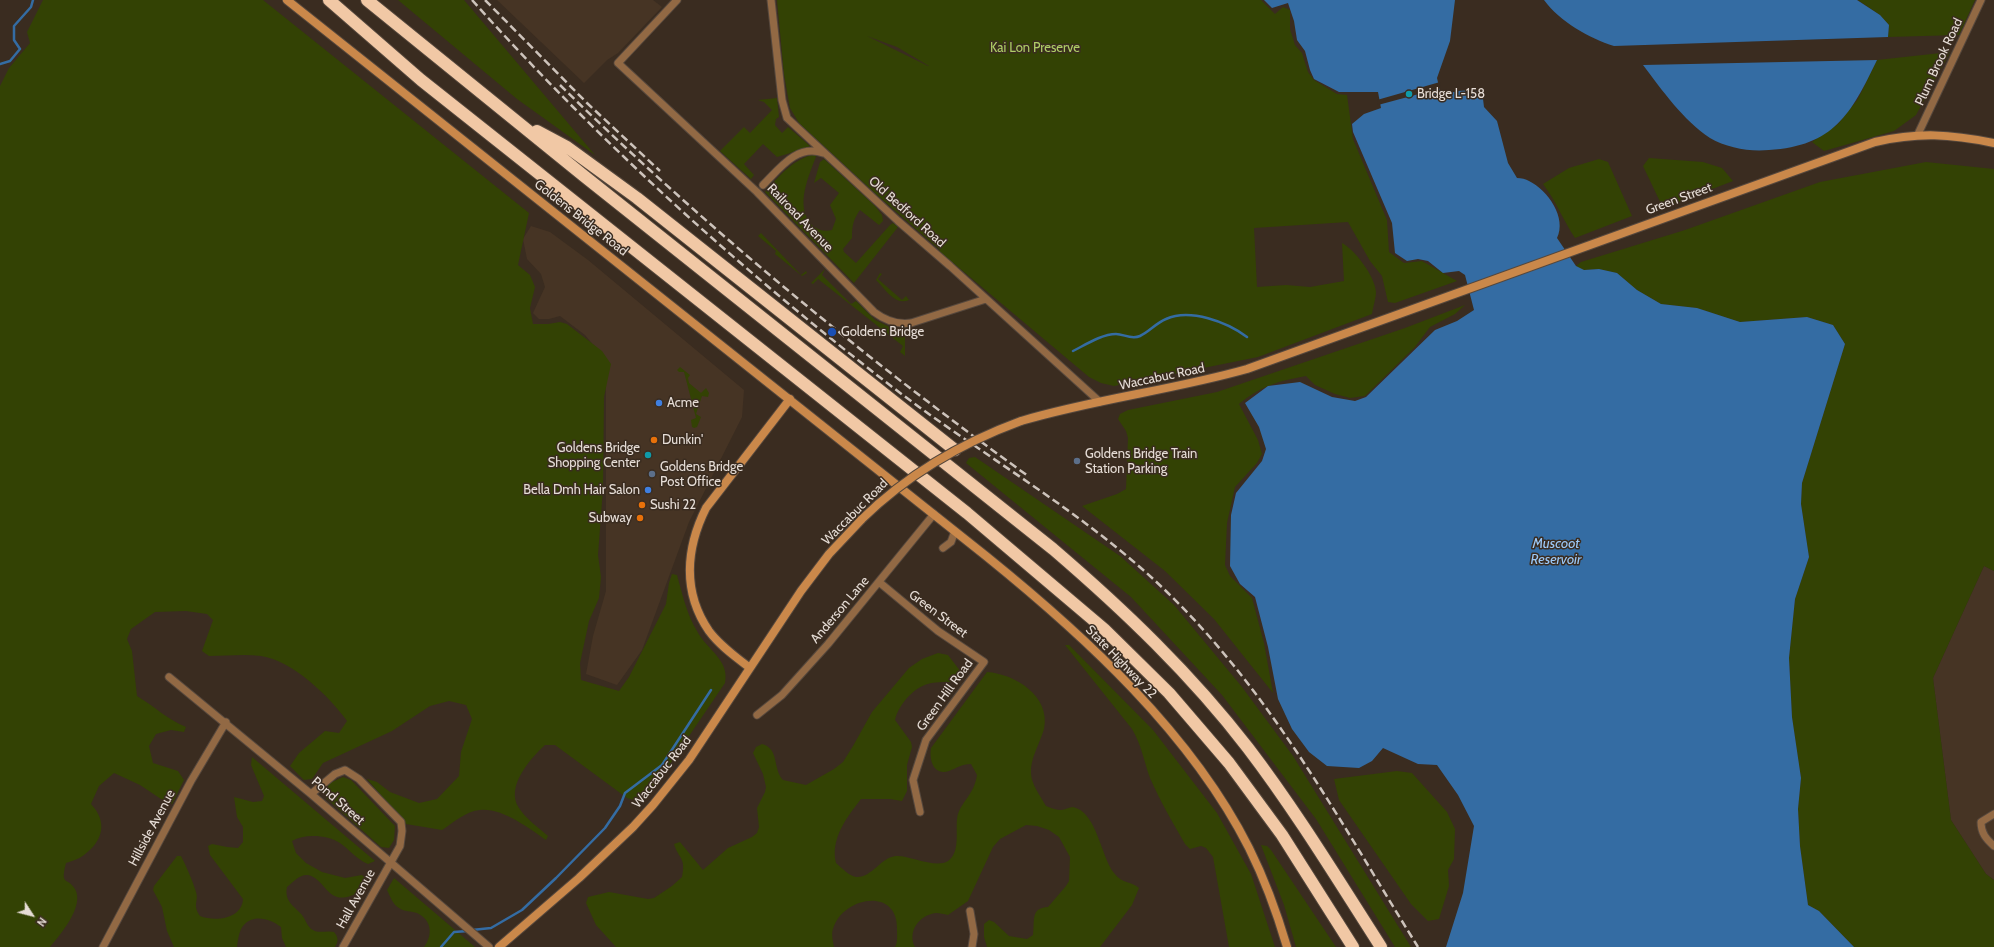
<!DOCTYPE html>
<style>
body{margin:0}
#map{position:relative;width:1994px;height:947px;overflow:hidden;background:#3a2c20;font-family:Cabin,sans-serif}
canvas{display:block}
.north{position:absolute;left:12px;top:895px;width:40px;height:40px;-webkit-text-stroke:3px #3a2c20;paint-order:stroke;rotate:126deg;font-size:11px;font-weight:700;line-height:16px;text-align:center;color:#e6ddd6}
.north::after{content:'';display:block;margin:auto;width:14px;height:18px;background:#e6ddd6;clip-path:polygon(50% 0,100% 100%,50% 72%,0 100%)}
</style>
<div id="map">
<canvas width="1994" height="947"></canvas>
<div class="north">N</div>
</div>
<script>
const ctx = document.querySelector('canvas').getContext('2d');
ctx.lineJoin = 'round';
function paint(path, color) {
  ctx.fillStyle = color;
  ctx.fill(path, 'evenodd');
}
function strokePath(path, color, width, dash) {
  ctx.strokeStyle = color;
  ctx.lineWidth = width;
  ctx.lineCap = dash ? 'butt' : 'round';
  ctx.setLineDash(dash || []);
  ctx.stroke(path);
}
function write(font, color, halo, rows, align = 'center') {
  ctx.font = font + ' Cabin,sans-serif';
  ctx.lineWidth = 3;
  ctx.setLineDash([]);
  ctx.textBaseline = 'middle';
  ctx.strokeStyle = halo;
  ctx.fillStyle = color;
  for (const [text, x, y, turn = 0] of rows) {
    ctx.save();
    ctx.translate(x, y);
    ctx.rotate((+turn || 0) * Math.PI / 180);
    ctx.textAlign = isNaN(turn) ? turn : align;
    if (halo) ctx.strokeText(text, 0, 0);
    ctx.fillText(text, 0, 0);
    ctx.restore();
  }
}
paint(new Path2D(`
 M497 0H653L662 7 618 53 607 60 584 83Z
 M531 226 550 232 588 260 744 390 742 417 689 522 642 650 617 685 586 674 593 636 606 591V360L585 335 560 316 549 319H539L533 313 545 287 541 274 527 259 523 239Z
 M1984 566 1994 571V880L1986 874 1951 820 1933 678Z`), '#463424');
paint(new Path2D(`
 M43 0H263L529 213 518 265 530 275 535 287 530 308 533 324H548L560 322 567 324 602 351 611 364 604 397 603 488 598 555 601 577 599 598 589 621 580 663 581 680 619 691 629 677 666 604 669 583 672 574 677 575C682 593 687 615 697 631 707 650 730 660 725 683L668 767 643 798 637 801 627 798 555 745H545C530 759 505 787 519 808 526 819 539 828 548 836L546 840C528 828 503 808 480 810 466 811 453 823 442 830L406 824 367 779 377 782 390 792 419 803 437 799 459 776 461 752 472 719 466 705 449 701 430 706 392 731 323 763 312 779 304 780 290 766 299 753 325 731 339 733 347 721C330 697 292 660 261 656 244 654 226 656 209 656L202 651 213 620 207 614 186 611 155 612 131 629 127 639 132 651 137 696C154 706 168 720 186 727L184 732 171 730 156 734 149 746 153 763 178 771 184 780 172 804 161 799 140 785 114 773 99 786 91 804C108 822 103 841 84 855 79 859 72 861 66 863 60 887 67 876 75 889 85 906 60 935 50 947H0V86L9 68 30 43 27 32Z
 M398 0H464L595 155 517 99Z
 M777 0H1261L1275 14 1283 7 1290 10V29L1295 45 1302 53 1308 72 1314 80 1337 94 1347 95 1353 139 1387 220 1389 252 1404 263 1422 261 1457 281 1395 303 1388 302 1382 276 1370 261 1348 222 1254 228 1257 287 1286 285 1310 287 1344 281 1342 243C1355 250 1375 276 1376 292 1376 298 1373 307 1372 314L1258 357 1114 386 1101 383 1089 377 939 251 940 250 877 195 799 123 790 108 784 74ZM867 36 897 47 929 66H928Z
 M1858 0H1975L1959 35 1888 37 1889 25 1880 15Z
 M1950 52 1916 115 1894 131 1824 151 1812 142 1838 124 1858 99 1877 60Z
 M777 98 779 117 776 119 775 125 782 133 788 127 810 146 807 148 777 157 763 144 744 164 754 175 751 179 720 151 744 127 750 133 772 110 764 102 758 100Z
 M817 154C809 176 794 206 812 225 817 230 825 232 832 230L836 219 830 205 839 193 821 178 814 183 820 162 824 159 875 206 882 215 883 221 879 225 860 210C853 220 852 226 852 238L843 249 844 252 856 263 890 225 893 223 898 227 854 283 765 192C779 176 795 157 817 154Z
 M1649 158 1703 162 1722 168 1733 181 1663 208 1643 166Z
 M1599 159 1608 162 1632 216 1575 238C1563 220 1556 201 1543 184L1569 168Z
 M1926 162 1994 169V571L1984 566 1933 678 1951 820 1986 874 1994 880V947H1854L1819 911 1808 905 1800 846 1798 809 1801 778 1792 717 1789 658 1795 599 1809 557 1801 504 1802 483 1845 344 1833 325 1807 317 1740 322 1697 308 1661 304 1637 290 1617 273 1599 269 1584 270 1576 266 1581 262 1685 230 1820 182Z
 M761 233 801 275 806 271 807 273 802 276 775 254 776 251 758 236Z
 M825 269 822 275 851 304 856 301 875 320 902 333 905 337V356L900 352 903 346 818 279 813 284 811 283Z
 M880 273 882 274 878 279 902 300 906 296 909 300C895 306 885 289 876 280Z
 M1465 305 1455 314 1430 327 1415 347 1365 396 1350 398 1335 394 1315 385 1306 376C1278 381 1261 386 1239 404L1258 440 1262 454 1257 463 1235 487 1227 523 1225 565 1230 576 1252 598 1264 643 1273 693 1214 619 1165 571 1082 506 1117 494 1126 489 1128 438 1126 431 1118 419 1120 414 1128 410 1217 392 1405 328Z
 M680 367 690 375 688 378 689 383 701 393 706 388 709 393 708 397 702 396 696 414 701 417 697 427 694 428 692 427 691 420 696 418 684 372H679L677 370Z
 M975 457 1120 556 1174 605 1242 687 1293 756 1411 947H1395L1316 819 1222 695 1131 597 966 463 969 458Z
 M1065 645H1069L1153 730 1217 813 1251 874 1275 947H1229L1213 857 1206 848 1201 846 1190 849 1185 844C1173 823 1160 801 1150 778 1144 761 1141 744 1132 729Z
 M938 653 948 655 961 672 953 682C932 682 922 682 907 698 902 704 897 711 895 720L911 742 912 747 907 765V791L902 801 890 799H861C847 817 830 839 836 863 842 868 849 876 856 877 872 878 881 857 896 856 910 855 935 869 948 861 962 851 954 827 958 814 963 800 974 794 977 775L971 764C961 764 957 768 949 771 933 776 929 759 931 748L987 672C1015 674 1051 696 1044 729 1040 743 1030 759 1031 773 1031 784 1041 797 1046 806 1051 808 1056 810 1061 810 1065 810 1069 807 1073 807 1097 812 1101 857 1114 873 1122 884 1131 881 1139 888L1132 905 1100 947H987L984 937V924L989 920 994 922 1009 936 1027 939 1033 935C1035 921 1030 908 1048 907L1066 886 1069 881 1070 857 1059 837 1049 830 1037 826 1026 825 1000 839 993 847 968 901 948 915C944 914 940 913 936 913 919 915 907 932 915 947H895C898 942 897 935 897 929 898 886 842 897 833 929 831 934 833 941 834 947H616L596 925 586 903 588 897 609 892 648 899 654 898 672 886 682 877C686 857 679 860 674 844L680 842 703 870 728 848 752 837 757 833 759 827 757 808 765 792 766 787 763 774 753 753 756 747 762 744C780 749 772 768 783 780L806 785 834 769 843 762 853 746 872 712 909 668 922 659Z
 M252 757 375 861 368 864C356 859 350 850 340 843 328 835 305 833 292 841L296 853 306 863 322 872 345 878 362 875 367 880C365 887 360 892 353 895 327 906 326 879 308 875 300 874 293 882 287 887 284 901 294 906 302 915 306 920 307 927 313 930 319 934 327 930 334 932 338 937 339 941 335 947H286L282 938 281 927C271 919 253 913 243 926 239 931 238 940 237 947H174L167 931 162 907 153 890 154 886 177 856H181C187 868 192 879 196 892 199 902 192 904 200 916 215 922 242 919 243 899L210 855 208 846 212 844 227 847 238 848 243 842V827L237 817 234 797 253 802 262 801 264 796 251 765Z
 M1397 771 1412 773 1447 812 1455 829 1454 859 1448 870 1449 886 1439 919 1428 921 1411 904 1339 800 1334 779Z
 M343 777 351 780 395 826 394 840 389 848 381 847 326 798 325 791 330 783Z
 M1261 845 1267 846 1271 850 1336 947H1296L1284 905Z
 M394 878 475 947H424C433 935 432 920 417 913 412 911 404 912 399 908 393 905 390 896 387 890Z`), '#334204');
paint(new Path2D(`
 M1264 0H1455L1450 41 1437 78 1441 95 1458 91 1475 90 1483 99 1484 107 1497 121 1508 163 1517 178C1521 178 1526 179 1529 181 1548 190 1567 218 1557 238L1576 266 1584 270 1599 269 1617 273 1637 290 1661 304 1697 308 1740 322 1807 317 1833 325 1845 344 1802 483 1801 504 1809 557 1795 599 1789 658 1792 717 1801 778 1798 809 1800 846 1808 905 1819 911 1854 947H1446L1463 893 1474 826 1458 795 1437 765 1418 764 1383 748 1372 761 1359 768 1327 766 1309 752 1292 729 1278 699 1268 647 1255 597 1240 584 1230 566 1231 515 1236 493 1262 461 1266 449 1259 427 1245 403 1268 386 1300 382 1332 397 1355 401 1366 397 1435 330 1457 321 1474 310 1465 275 1459 271 1443 273 1428 261 1418 259 1407 261 1395 253 1392 223 1353 132 1352 124 1364 114 1381 108 1378 92H1339L1314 79 1310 70 1305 51 1297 40 1294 21 1288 3 1272 8Z
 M1544 0H1857L1880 15 1889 25 1888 37 1614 46C1589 38 1560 22 1544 0Z
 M1877 60C1851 114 1834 146 1769 150 1750 152 1727 148 1710 138 1683 120 1662 90 1643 65Z`), '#346ca3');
paint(new Path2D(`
 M1440 82 1441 88 1378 105 1377 100Z`), '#3a2c20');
strokePath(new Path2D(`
 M0 64 10 61 20 49 14 40V26L31 7 33 0
 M1073 351C1085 345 1102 334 1116 334 1124 334 1131 340 1140 336 1149 332 1156 323 1166 319 1190 308 1227 322 1247 337
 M472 930 491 928 522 910 556 878 605 828 620 806 625 793 662 765 711 690
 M441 947 454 932 468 931`), '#346ca3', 2.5);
const minor = new Path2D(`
 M677 0 618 63 757 192 874 312C886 321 897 325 911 323L986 299
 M771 0 782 100 787 118 898 221 950 266 1100 402
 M1918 134 1981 0
 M763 185C780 168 797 144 823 153
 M943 548 951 542 955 531
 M879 582 938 631 984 662 926 740 913 780 920 812
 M169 677 311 794 489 947
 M757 715 782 695 828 644 934 514
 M311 794 335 774 345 770 359 779 401 822 402 831 400 846 343 947
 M1994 814 1981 822C1981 833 1986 839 1994 846
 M970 911 974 934 972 947
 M103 947 191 781 226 722`);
const secondary = new Path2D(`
 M287 0 986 556C1085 636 1191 733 1249 848 1265 880 1277 913 1287 947
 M1021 421C1095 399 1173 390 1247 369L1875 142C1919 132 1950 134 1994 143
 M750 668C736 657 720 646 709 631 682 592 686 548 706 508L790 399
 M499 947 579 878 633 827 653 805 689 760 801 591 829 554 862 519`);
const motorway = new Path2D(`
 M329 0 421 80 967 513 1104 629 1169 693 1229 763 1282 835 1353 947
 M367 0 584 176 1053 549C1124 610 1191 674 1248 748 1296 811 1338 880 1381 947
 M537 131 567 147 637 198 955 450`);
strokePath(minor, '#56483d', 9);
strokePath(secondary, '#56483d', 10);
strokePath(motorway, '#56483d', 14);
strokePath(minor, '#926944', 7);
strokePath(secondary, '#ca884a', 8);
strokePath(motorway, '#f1c8a5', 12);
strokePath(new Path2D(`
 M472 0C599 142 741 270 891 386 982 456 1085 512 1168 593 1272 694 1342 825 1418 947
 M485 0 587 103 660 171
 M560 85C705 227 863 357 1028 476`), '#cdc3bb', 2.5, [8, 4]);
const secondaryBridge = new Path2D(`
 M862 519C908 474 961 443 1021 421`);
strokePath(secondaryBridge, '#56483d', 10, []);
strokePath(secondaryBridge, '#ca884a', 8);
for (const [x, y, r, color] of [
 [1409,94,4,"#0f9aa8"],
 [832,332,5,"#1a4fb4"],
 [659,403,4,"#3f7fe0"],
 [654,440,4,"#e8710a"],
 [648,455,4,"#0f9aa8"],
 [1077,461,4,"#5c6f8a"],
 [652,474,4,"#5c6f8a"],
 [648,490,4,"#3f7fe0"],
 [642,505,4,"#e8710a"],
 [640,518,4,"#e8710a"]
]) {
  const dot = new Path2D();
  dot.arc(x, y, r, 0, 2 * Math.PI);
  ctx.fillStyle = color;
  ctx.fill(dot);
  strokePath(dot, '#3a2c20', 1.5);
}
write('13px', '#afce66', '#3a2c20', [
 ["Kai Lon Preserve",1035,48]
]);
write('13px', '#e6ddd6', '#3a2c20', [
 ["Plum Brook Road",1939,62,-65],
 ["Green Street",1679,199,-20],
 ["Old Bedford Road",907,212,42],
 ["Goldens Bridge Road",581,218,38],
 ["Railroad Avenue",800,218,46],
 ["Waccabuc Road",1162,377,-12],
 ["Waccabuc Road",855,512,-45],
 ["Anderson Lane",840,610,-50],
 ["Green Street",938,614,37],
 ["State Highway 22",1121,662,46],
 ["Green Hill Road",945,695,-54],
 ["Waccabuc Road",662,772,-52],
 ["Pond Street",338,801,41],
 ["Hillside Avenue",152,828,-62],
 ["Hall Avenue",356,899,-61]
]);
write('13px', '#e6ddd6', '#3a2c20', [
 ["Bridge L-158",1417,94],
 ["Goldens Bridge",841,332],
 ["Acme",667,403],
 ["Dunkin'",662,440],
 ["Goldens Bridge",640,448,"right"],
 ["Shopping Center",640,463,"right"],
 ["Goldens Bridge Train",1085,454],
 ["Station Parking",1085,469],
 ["Goldens Bridge",660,467],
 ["Post Office",660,482],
 ["Bella Dmh Hair Salon",640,490,"right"],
 ["Sushi 22",650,505],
 ["Subway",632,518,"right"]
], 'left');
write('italic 14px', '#9cc9f8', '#3a2c20', [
 ["Muscoot",1556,544],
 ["Reservoir",1556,560]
]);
</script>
